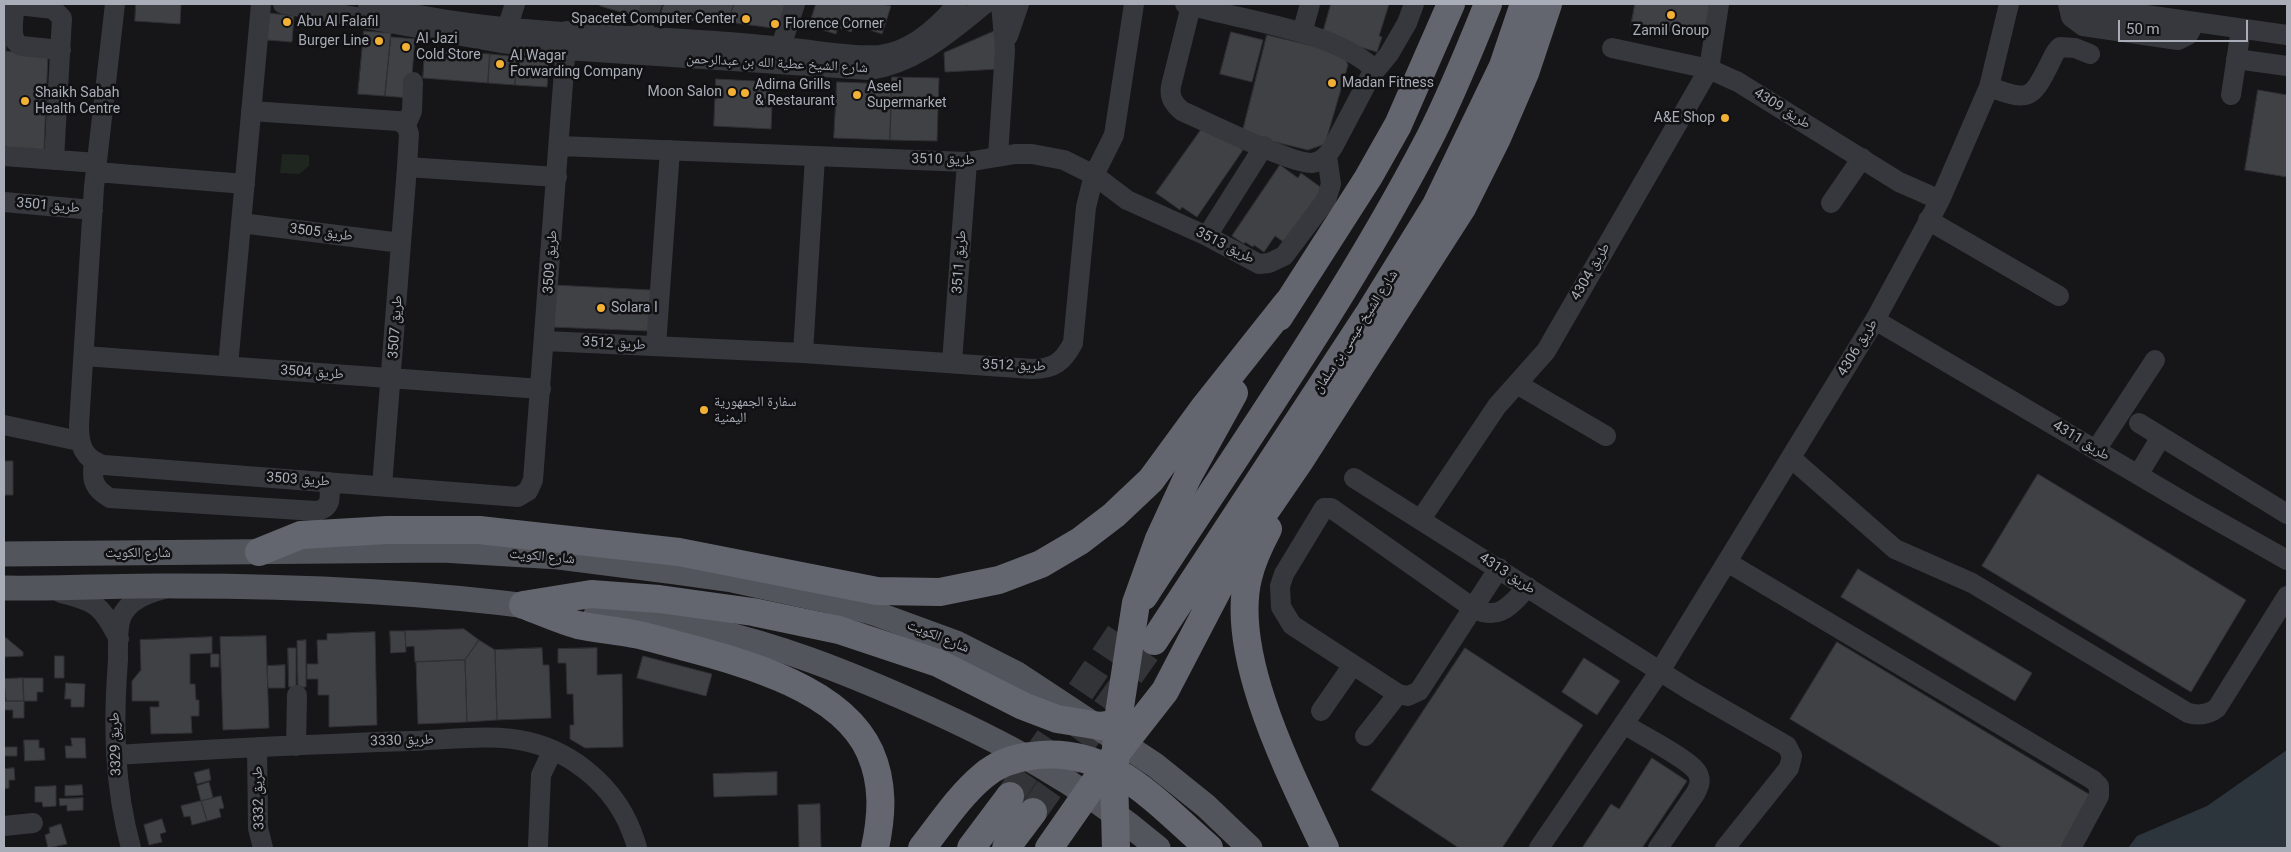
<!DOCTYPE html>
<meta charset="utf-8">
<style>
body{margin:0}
#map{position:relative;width:2291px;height:852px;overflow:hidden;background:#161618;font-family:Roboto,sans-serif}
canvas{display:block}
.frame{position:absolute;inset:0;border:5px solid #a8adb8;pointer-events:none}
.scale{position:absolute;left:2118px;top:20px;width:130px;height:22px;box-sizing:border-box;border:2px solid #a8adb8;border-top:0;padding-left:6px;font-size:15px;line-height:18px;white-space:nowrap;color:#a8adb8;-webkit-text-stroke:4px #111113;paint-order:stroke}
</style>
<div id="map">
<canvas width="2291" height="852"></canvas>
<div class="frame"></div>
<div class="scale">50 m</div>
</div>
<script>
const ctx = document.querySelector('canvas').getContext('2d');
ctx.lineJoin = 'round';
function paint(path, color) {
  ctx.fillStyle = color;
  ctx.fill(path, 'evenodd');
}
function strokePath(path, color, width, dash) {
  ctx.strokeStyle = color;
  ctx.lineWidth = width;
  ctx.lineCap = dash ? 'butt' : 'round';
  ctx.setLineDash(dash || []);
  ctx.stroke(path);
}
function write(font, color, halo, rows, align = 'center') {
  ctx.font = font + ' Roboto,"Noto Naskh Arabic",sans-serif';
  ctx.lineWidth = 5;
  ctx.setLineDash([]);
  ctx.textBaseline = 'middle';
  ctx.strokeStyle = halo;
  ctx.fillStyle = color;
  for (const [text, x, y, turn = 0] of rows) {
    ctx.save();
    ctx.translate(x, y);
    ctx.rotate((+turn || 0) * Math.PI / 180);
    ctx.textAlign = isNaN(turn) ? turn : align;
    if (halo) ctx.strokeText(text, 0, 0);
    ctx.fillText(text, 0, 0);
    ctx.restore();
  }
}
paint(new Path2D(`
 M282 154 309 155V166L299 174 280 173Z`), '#1e261f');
paint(new Path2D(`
 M2287 750V848H2128L2137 836 2207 806Z`), '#2c353c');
const building = new Path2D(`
 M136 4H181L180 24 135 21Z
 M601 4H650L638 17 600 6Z
 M664 4H734L728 22 659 19Z
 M734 4H789L780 29 728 22Z
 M816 4H882L891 6 882 34 855 25 851 32 838 27 836 34 809 26Z
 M1331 4H1389L1379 36 1382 37 1377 52 1322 36Z
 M1635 4H1711L1706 37 1631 26Z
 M4 9 9 10 6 51 48 54 44 150 4 147Z
 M269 13 294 16 292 42 267 40Z
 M997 30 1000 69 945 72 944 53Z
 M364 31 391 33 385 96 358 94Z
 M1231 32 1263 40 1252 82 1220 74Z
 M1267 35 1343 53 1348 65 1325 144 1308 150 1242 134Z
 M391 37 415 39 410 98 385 96Z
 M425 50 490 54 488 83 423 78Z
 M490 54 518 57 515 85 488 83Z
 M518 57 549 61 547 87 515 85Z
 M892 77 939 78 937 141 890 140Z
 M716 79 773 82 771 129 714 126Z
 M837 82 892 84 890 140 834 138Z
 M2258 90 2287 95V177L2245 170Z
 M1203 127 1220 134 1243 150 1197 217 1182 207 1180 210 1156 193Z
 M1280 165 1298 178 1301 173 1323 189 1285 243 1275 236 1264 252 1254 245 1253 247 1245 242 1244 244 1232 236Z
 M553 285 651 290 649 331 551 327Z
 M4 461H13V495H4Z
 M2038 474 2246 600 2191 692 1982 566Z
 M1858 569 2032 673 2015 701 1841 597Z
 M464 629 479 640 465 660 415 662 414 646 406 647 405 631Z
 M390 631H405L406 652 391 653Z
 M375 632 377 725 329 727V695H318V679H307V664H318L317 640H327V634Z
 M4 636 23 652V656L4 657Z
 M266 636 269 728 223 730 220 637Z
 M212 637V653L190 654V684H195L196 700H199V716H191L192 733 151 734 150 707H159V701H132V681L141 670 140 640Z
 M306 640V687H298L297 641Z
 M479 640 495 650 497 720 467 722 465 660Z
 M1837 642 2092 796 2061 848H2003L1790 719Z
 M288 648H296V687H289Z
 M542 648 543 665H549L551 718 497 720 495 650Z
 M597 648V675L622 674 623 747 585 748 570 739V725H574L573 694H567L566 663H558V649Z
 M1465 648 1583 725 1502 848H1459L1371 790Z
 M211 654H219V667H211Z
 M55 656H64V678H55Z
 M643 656 712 674 706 696 637 678Z
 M1584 658 1620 681 1597 715 1562 692Z
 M465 660 467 722 418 724 416 662Z
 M285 665V688H268L267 666Z
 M23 678H43V692H37V701H24Z
 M23 678 24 701H6L4 679Z
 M66 683 85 684 84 707H71V699H65Z
 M4 701H24V718H13V710H4Z
 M71 738H85L86 758H66L65 746H72Z
 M24 740H39V748H44L45 760 25 761Z
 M4 747H17V756H4Z
 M1652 758 1687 781 1642 848H1582L1611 804 1619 809Z
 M14 768 15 780H9V788L4 789V769Z
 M209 769 211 780 197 784 194 773Z
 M777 772V795L714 797 713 774Z
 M209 782 213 798 201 801 197 786Z
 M82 785 83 795 65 796V786Z
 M56 786V806L43 807 42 802H35V787Z
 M221 796 224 808 219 809 221 817 207 821 201 801Z
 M83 798V810L67 811V805L60 806 59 799Z
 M201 801 207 821 192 825 190 816 184 817 181 806Z
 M820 804 821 848H799L798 805Z
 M162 819 166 832 160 834 162 842 149 845 144 825Z
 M61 824 67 844 48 848 45 835 50 833 49 828Z`);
paint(building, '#404145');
strokePath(building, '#303034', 1);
strokePath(new Path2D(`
 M1010 796 1127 623
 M1033 812 1154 641`), '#333438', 28, [28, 14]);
strokePath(new Path2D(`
 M10 4 53 9 62 18 54 160
 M15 4C14 17 8 40 21 46L61 50
 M115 4 94 187 79 425C79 445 83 459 104 465L518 497 528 491 533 480 567 31
 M283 4 501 43 566 50 869 70C915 64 950 32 985 4
 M368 4C484 34 609 33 729 42 753 44 777 46 801 49 827 52 854 57 880 55 912 51 938 27 957 4
 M1185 4C1238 20 1336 30 1375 70
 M2068 4 2071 17 2083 26 2178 40 2188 35 2195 22
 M2069 4 2287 35
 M1191 6 1171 86C1169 98 1174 104 1182 111 1207 122 1291 164 1312 163 1322 162 1328 155 1333 147L1370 77 1389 54 1407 23 1414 4
 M1302 33 1310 4
 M640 35 652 4
 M1008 36 1019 4
 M504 37 515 4
 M781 46 795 4
 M1612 48 1709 69 1738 82 1899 182 1940 200
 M2236 59 2287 66
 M1989 87C2029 101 2031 101 2050 63 2053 57 2055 51 2060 47L2075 48 2090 54
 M2231 95 2241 29
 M251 111 398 121 406 125
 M559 146 967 162 1015 154H1032L1064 160 1094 175 1127 200 1207 236 1259 264 1269 263 1284 256 1326 200 1331 184 1327 156
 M4 156 97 163
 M998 156 1005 50 1001 4
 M407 167 557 177
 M96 172 245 184
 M4 202 93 210
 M1831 203 1862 158
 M1928 220 2059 296
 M241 223 401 243
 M1207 236 1264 146
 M1875 320 2191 506 2287 560
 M545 341 803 353 1032 369C1054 369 1063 362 1073 343L1086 207 1094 175 1114 135 1134 4
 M656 346 670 150
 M803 353 815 157
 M84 356 541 389
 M952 362 967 162
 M228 366 261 4
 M1517 384 1606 436
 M2139 423 2287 514
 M4 425 79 441
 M2096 450 2155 360
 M1791 458 1895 549 1972 583 2188 713C2199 716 2208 715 2217 708L2287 596
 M94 462C91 480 94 489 110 498L316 511C333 508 330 496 329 482
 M2138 475 2161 437
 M1354 478 1688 689 1787 746 1792 756 1789 768 1725 848
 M382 486 407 167 409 134 406 125 412 111 413 82
 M1421 519 1497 406 1546 351 1709 69 1719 4
 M1727 562 2093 780 2099 786V796L2071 848
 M1499 568 1419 691 1408 696 1398 694 1292 625 1281 607 1280 586 1284 574 1324 508H1331L1473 608C1500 622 1510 605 1528 587
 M61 593C98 602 101 606 119 639
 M1321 711 1353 665
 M1624 724C1639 734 1689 759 1697 772 1702 780 1699 787 1695 794L1658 848
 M1365 736 1398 694
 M296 746 297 695
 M257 747 258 828 263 848
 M116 755C214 749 313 744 411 741 448 740 494 733 529 742 574 753 614 787 631 830 633 836 636 842 637 848
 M4 826 33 823
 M538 845 541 775 553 750
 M131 848C114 786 113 724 118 660 118 647 117 629 121 618 127 601 148 593 164 589
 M1539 848 1660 671 1875 320 1940 200 1989 87 2009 4`), '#37383d', 20);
strokePath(new Path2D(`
 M4 554 442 550 559 557 676 572 732 580 825 600 874 613 956 643 1017 674 1155 765 1206 806 1250 848
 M4 588C62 589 120 585 178 586 300 586 423 592 544 608
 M596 615C634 620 673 622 709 630 780 646 843 671 909 700 1002 741 1080 782 1158 848`), '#53555c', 25);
strokePath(new Path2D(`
 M1279 317 1368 178 1398 125 1451 4
 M1188 476 1234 393
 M1268 529C1260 544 1252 561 1248 578 1229 657 1292 777 1325 848
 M259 552 301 535 387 530H479L679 552 877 591 940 592 999 580 1041 564 1080 541 1114 515 1151 480 1203 409 1288 302
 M1144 596C1242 446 1346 298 1429 139 1451 96 1470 49 1488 4
 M523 605 591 594 659 599 753 612 839 630 938 663 1023 706 1057 719 1100 726 1140 721
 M524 605C542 612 560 620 578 625 596 629 615 630 634 634 651 637 668 643 685 647 745 663 842 689 870 752 884 784 882 815 875 848
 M1154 641 1368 315 1436 205 1503 66 1524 4
 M922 848C941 824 959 796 983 776 997 764 1014 758 1031 756 1109 744 1156 802 1209 848
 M971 848 1010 796
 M1006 848 1033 812
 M1049 848 1107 765 1165 691 1238 551 1301 459 1462 208 1497 138 1525 73 1548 4`), '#63666e', 28);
strokePath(new Path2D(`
 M1116 848 1114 777 1118 720 1136 603 1159 539 1188 476`), '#63666e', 28);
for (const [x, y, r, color] of [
 [1671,15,5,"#f2b134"],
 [746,19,5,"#f2b134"],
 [287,22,5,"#f2b134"],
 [775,24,5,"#f2b134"],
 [379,41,5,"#f2b134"],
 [406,47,5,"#f2b134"],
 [500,64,5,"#f2b134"],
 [1332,83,5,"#f2b134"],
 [732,92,5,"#f2b134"],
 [745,93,5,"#f2b134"],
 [857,95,5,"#f2b134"],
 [25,101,5,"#f2b134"],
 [1725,118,5,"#f2b134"],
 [601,308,5,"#f2b134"],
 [704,410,5,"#f2b134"]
]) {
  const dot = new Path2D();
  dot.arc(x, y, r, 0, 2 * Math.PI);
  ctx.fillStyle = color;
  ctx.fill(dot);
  strokePath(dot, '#111113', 2);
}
write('14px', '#a8adb8', '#111113', [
 ["Spacetet Computer Center",736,19,"right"],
 ["Abu Al Falafil",297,22],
 ["Florence Corner",785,24],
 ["Zamil Group",1671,31,"center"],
 ["Al Jazi",416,39],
 ["Cold Store",416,55],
 ["Burger Line",369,41,"right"],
 ["Al Wagar",510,56],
 ["Forwarding Company",510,72],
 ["Madan Fitness",1342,83],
 ["Adirna Grills",755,85],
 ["& Restaurant",755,101],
 ["Aseel",867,87],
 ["Supermarket",867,103],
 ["Moon Salon",722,92,"right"],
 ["Shaikh Sabah",35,93],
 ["Health Centre",35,109],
 ["A&E Shop",1715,118,"right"],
 ["Solara I",611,308],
 ["سفارة الجمهورية",714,402],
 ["اليمنية",714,418]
], 'left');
write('14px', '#a8adb8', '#111113', [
 ["شارع الشيخ عطية الله بن عبدالرحمن",777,64,3],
 ["طريق 4309",1782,109,32],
 ["طريق 3510",943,160,1],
 ["طريق 3501",48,206,5],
 ["طريق 3505",321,233,7],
 ["طريق 3513",1225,246,27],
 ["طريق 3509",551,262,-86],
 ["طريق 3511",960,262,-86],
 ["طريق 4304",1591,272,-60],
 ["طريق 3507",396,327,-86],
 ["شارع الشيخ عيسى بن سلمان",1356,332,-57],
 ["طريق 3512",614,344,3],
 ["طريق 4306",1858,348,-59],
 ["طريق 3512",1014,366,2],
 ["طريق 3504",312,373,4],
 ["طريق 4311",2081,441,31],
 ["طريق 3503",298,480,4],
 ["شارع الكويت",138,553],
 ["شارع الكويت",542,557,5],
 ["طريق 4313",1507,574,33],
 ["شارع الكويت",938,637,22],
 ["طريق 3330",402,741,-2],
 ["طريق 3329",116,744,-92],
 ["طريق 3332",259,798,-92]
]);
</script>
